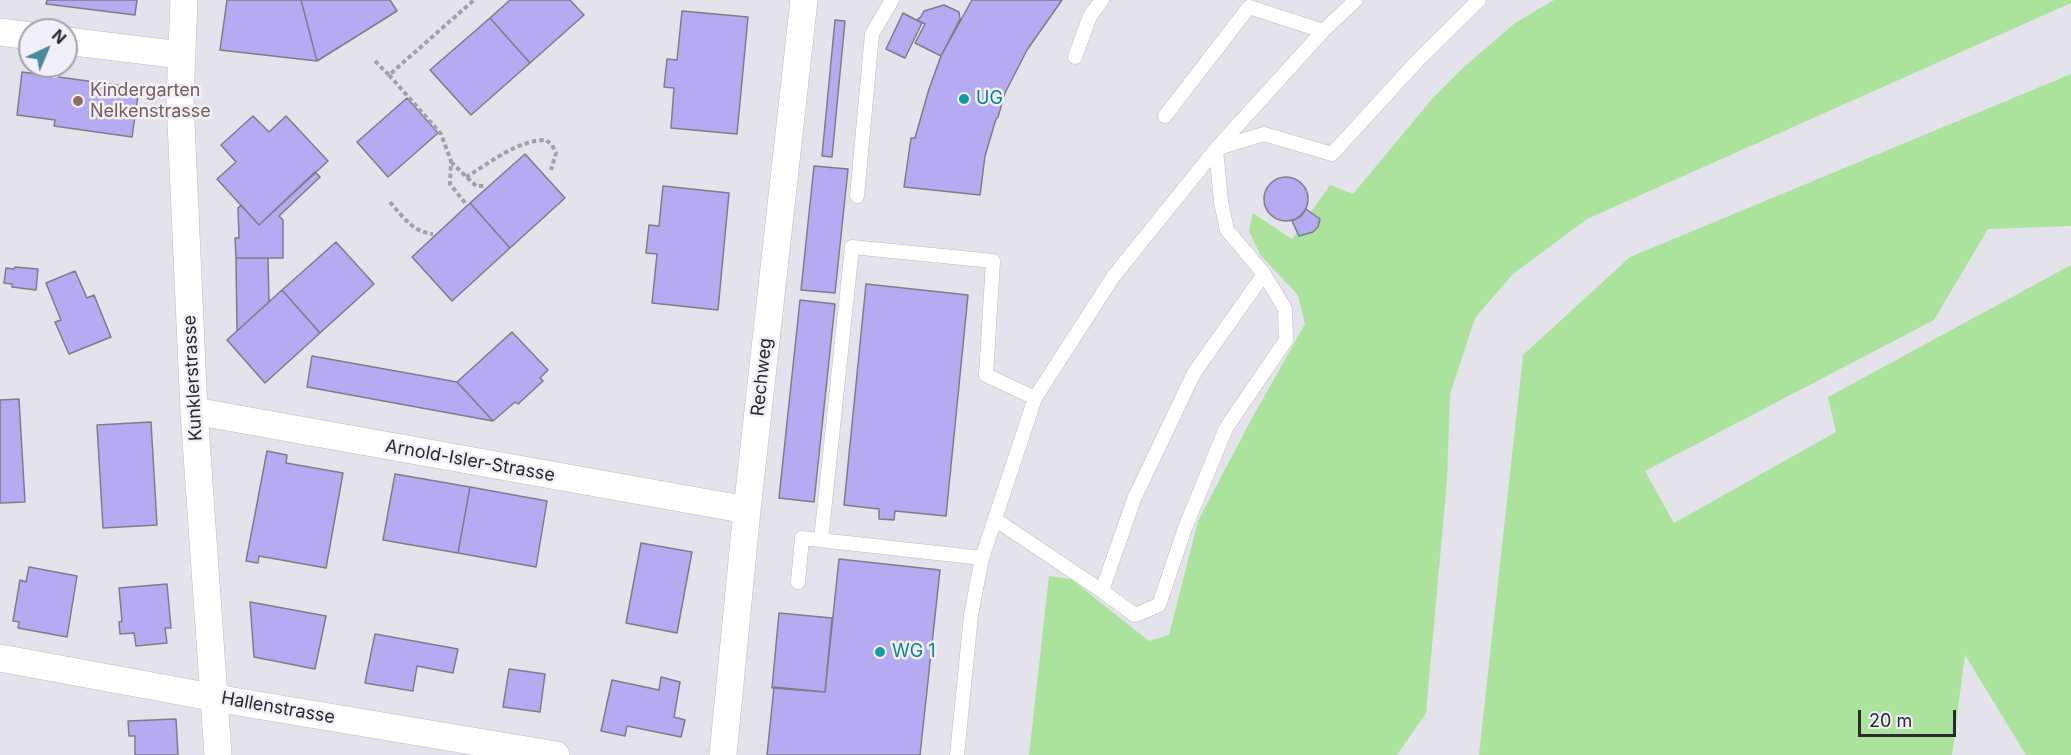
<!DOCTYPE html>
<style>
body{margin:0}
#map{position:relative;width:2071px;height:755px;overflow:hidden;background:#e4e3ec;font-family:Inter,sans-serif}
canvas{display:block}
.north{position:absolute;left:18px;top:18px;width:60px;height:60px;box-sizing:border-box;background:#f1f0f9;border:2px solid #a2a1a8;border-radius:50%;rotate:44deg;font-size:16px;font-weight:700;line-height:24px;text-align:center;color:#2b2a2e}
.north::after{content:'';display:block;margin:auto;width:21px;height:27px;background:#48899b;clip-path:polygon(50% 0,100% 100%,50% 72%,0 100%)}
.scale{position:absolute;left:1858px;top:710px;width:98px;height:27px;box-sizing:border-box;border:3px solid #2b2a2e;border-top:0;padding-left:8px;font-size:18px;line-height:21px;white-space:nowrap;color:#2b2a2e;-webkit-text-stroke:4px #f1f0f9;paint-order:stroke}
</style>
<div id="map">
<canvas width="2071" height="755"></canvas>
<div class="north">N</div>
<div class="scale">20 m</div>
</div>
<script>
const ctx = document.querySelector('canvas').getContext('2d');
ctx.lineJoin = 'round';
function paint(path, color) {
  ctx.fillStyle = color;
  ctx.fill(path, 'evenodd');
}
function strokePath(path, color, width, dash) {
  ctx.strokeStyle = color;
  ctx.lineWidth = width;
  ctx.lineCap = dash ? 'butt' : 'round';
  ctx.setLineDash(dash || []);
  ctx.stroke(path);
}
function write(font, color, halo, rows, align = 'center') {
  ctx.font = font + ' Inter,sans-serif';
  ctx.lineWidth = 5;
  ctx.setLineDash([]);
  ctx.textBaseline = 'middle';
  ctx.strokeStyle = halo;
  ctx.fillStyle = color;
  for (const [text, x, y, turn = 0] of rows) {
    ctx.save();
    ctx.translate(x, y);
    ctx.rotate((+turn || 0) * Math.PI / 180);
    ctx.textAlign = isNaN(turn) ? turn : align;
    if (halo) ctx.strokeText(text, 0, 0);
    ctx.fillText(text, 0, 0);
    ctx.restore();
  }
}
paint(new Path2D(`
 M1554 0H2071V3L1587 219 1513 274 1475 318 1450 394 1447 480 1426 713 1397 755H1029L1049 576 1071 579 1149 641 1169 635 1198 521 1252 418 1305 324 1298 295 1261 256 1249 231 1253 213 1292 239 1330 185 1353 194 1432 99 1463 68 1515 23Z
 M2071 74V226L1988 229 1934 320 1645 471 1674 523 1836 432 1828 397 2071 265V755H2026L1965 655 1952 755H1479L1523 355 1630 257Z`), '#abe39c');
const building = new Path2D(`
 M47 0H137L135 15 46 4Z
 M227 0H301L317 61 220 50Z
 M301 0H390L397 11 317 61Z
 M510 0H570L584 15 530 63 490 18Z
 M972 0H1062L1027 50 1005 93 998 117 996 119 985 156 980 195 904 187 911 138H915L929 89 941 56Z
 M944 5 959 12 960 19 941 56 915 43 925 24 917 20 919 18H920L924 11Z
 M682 11 748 17 737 134 671 128 674 88 664 87 667 59 677 60Z
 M903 13 922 23 905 58 886 49Z
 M490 18 530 63 471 115 430 70Z
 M835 20 845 21 832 157 822 156Z
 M22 72 139 88 132 137 54 126 55 120 17 115Z
 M407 98 438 133 388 177 357 142Z
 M253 116 269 132 286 116 328 161 259 225 217 179 236 162 221 145Z
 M525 154 565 198 510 248 470 203Z
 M814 166 848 169 835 293 801 290Z
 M315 172 320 177 279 216 283 220V258H236L235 238H239L238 208 241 205 259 225Z
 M1264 199a22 22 0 1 1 44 0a22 22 0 1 1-44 0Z
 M663 186 729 193 718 310 652 303 657 254 646 253 649 225 659 226Z
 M470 203 510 248 452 301 412 257Z
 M1306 209 1320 219 1318 227 1313 232 1299 236 1292 221 1301 216Z
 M336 242 374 284 320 333 282 290Z
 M236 258H268L269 302 237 331Z
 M15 267 38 269 36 290 12 287V284L4 283 6 268 14 269Z
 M75 271 87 298 94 295 111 337 69 354 55 322 61 320 46 283Z
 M866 284 968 295 946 516 895 511 894 520 879 519V509L844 505Z
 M282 290 320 333 265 383 227 340Z
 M800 300 835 304 814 502 779 498Z
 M512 332 548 370 540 378 543 381 518 404 515 402 493 421 457 382Z
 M312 356 457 382 493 421 307 387Z
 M19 399 25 502 0 503V400Z
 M151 422 157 525 103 528 97 425Z
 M267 451 287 455 286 463 343 473 326 568 259 556 258 563 246 561Z
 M395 474 470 487 458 553 383 540Z
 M470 487 547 501 536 567 458 553Z
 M641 543 692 552 677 633 626 623Z
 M839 559 940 570 920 755H767L774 687 825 692Z
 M29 567 77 576 67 637 18 628 19 622 13 621 20 580 26 582Z
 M167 584 171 628H165L167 643 136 646 134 633 120 634 119 622 122 621 119 588Z
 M250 602 326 616 315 669 254 657Z
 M779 613 832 618 825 692 772 688Z
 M375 634 458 649 453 673 417 666 413 691 365 683Z
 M509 669 545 674 540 712 503 707Z
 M661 677 680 682 674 717 685 720 681 737 627 726 625 736 601 731 612 680 659 690Z
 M176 719 178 755H135V736H129L128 721Z`);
paint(building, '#b6aaf3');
strokePath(building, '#7e7d85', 1.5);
const lane = new Path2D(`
 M1075 57 1090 16 1102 0
 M54 71 55 66
 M1165 116 1249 7 1323 31
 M1218 148 1264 134 1332 154 1419 59 1479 0
 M857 196 872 34 892 0
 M996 520 1102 591 1134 499 1194 373 1264 274 1227 230 1221 202 1216 149
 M821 540 852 247 993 261 986 375 1035 398
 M798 582 802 538 982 558
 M1102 591 1135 615 1159 605 1185 528 1226 428 1286 340 1285 309 1264 274
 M957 755 971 615 982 558 1035 398 1113 277 1216 149 1323 31 1356 0`);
const street = new Path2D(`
 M184 0 180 100 194 411 218 755
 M0 32 30 36
 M66 41 181 55
 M194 411 747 510
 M0 658 233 701 556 755
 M723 755 747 510 804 0`);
strokePath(lane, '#bdbcc5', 15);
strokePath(street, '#bdbcc5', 28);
strokePath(new Path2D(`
 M375 61 389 75 474 0
 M389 75 441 134 451 161 450 184 466 204
 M451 162 476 186H485
 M466 177C490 163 517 140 546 140L552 145 556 153 551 170
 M390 202C403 217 413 232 433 234`), '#a2a1a8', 4, [4.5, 3]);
strokePath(lane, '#fff', 14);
strokePath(street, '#fff', 27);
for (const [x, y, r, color] of [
 [964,99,6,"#0f9aa8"],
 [78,101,6,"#8d6e63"],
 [880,652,6,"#0f9aa8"]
]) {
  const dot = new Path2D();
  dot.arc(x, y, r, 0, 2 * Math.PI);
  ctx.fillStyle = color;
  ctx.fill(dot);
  strokePath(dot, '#f1f0f9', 2);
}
write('18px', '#785e54', '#f1f0f9', [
 ["Kindergarten",90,91],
 ["Nelkenstrasse",90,112]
], 'left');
write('18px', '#0d838f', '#f1f0f9', [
 ["UG",976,99],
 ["WG 1",892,652]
], 'left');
write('18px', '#2b2a2e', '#f1f0f9', [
 ["Rechweg",762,377,-84],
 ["Kunklerstrasse",193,378,-93],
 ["Arnold-Isler-Strasse",470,461,10],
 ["Hallenstrasse",278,708,10]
]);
</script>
